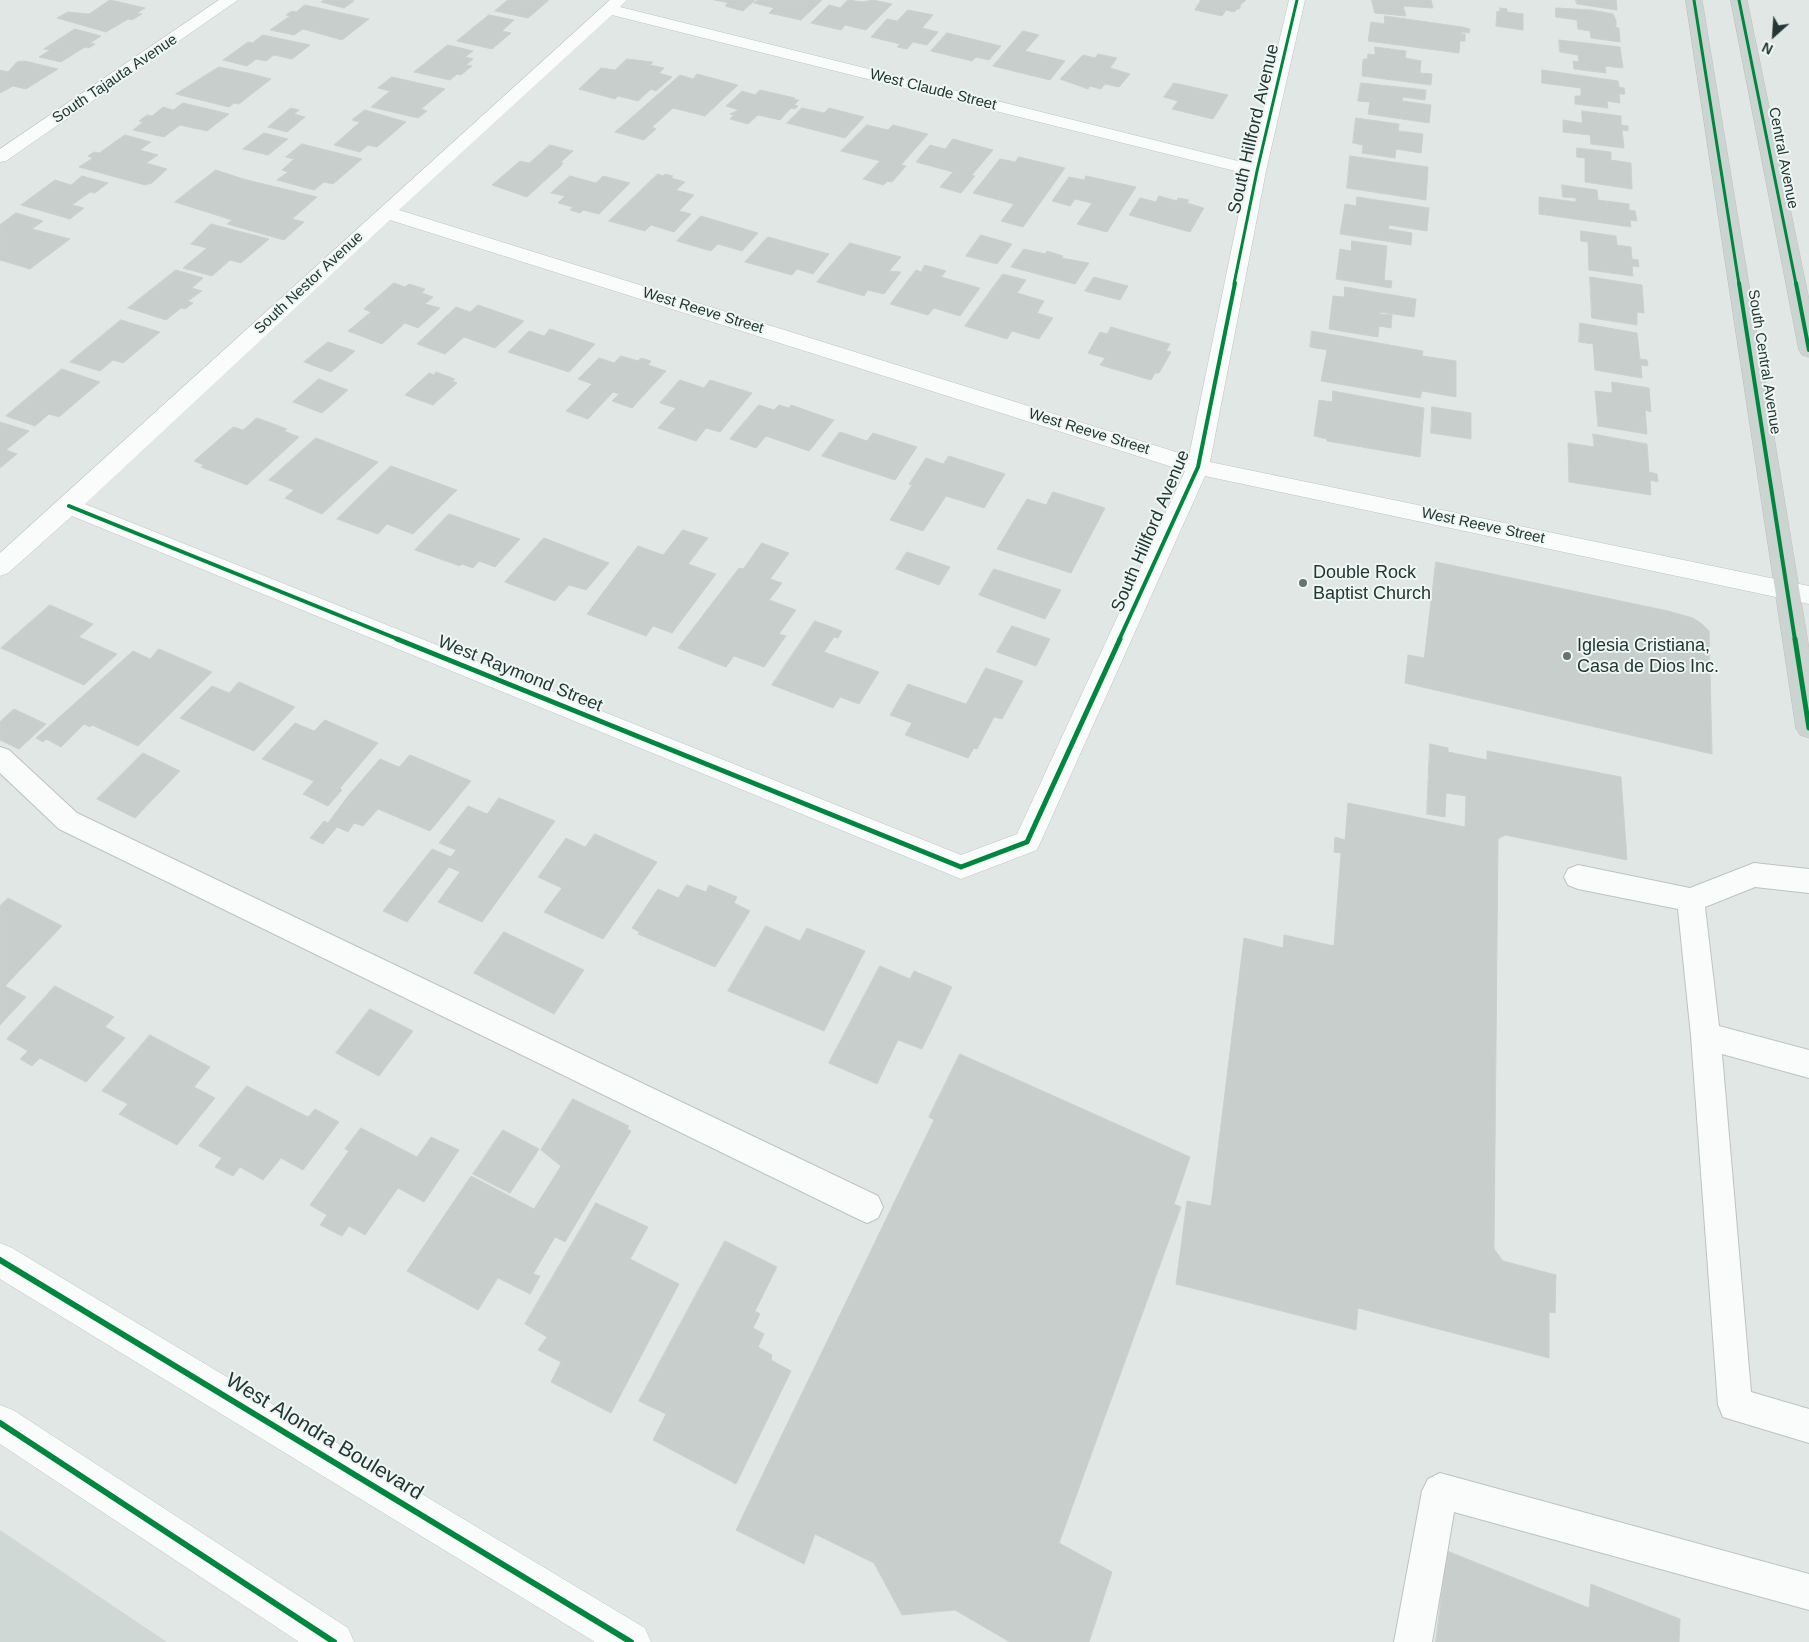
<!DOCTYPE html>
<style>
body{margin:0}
#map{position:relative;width:1809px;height:1642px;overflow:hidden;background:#e1e7e5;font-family:Arial,sans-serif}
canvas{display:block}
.north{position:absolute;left:1749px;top:10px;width:50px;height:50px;-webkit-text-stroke:4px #eff6f3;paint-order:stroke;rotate:206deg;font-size:14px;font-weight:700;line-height:20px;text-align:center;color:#213834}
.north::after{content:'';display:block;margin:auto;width:18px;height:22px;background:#213834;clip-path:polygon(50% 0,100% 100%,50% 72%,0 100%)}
</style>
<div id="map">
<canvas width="1809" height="1642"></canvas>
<div class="north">N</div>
</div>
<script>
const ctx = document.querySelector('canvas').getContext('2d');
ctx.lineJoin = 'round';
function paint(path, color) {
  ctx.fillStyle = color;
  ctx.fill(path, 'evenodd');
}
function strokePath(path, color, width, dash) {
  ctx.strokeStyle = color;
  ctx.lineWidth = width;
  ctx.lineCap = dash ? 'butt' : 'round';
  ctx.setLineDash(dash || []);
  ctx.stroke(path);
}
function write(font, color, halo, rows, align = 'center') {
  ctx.font = font + ' Arial,sans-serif';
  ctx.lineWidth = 4;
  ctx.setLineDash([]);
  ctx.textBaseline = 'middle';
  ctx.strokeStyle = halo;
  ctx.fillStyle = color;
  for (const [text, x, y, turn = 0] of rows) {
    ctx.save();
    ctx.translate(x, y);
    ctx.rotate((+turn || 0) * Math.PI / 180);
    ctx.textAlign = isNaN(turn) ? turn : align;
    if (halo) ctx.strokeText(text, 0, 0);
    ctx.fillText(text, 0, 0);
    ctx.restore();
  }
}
paint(new Path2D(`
 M0 1530 167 1642H0Z`), '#cfd8d5');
const building = new Path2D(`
 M110 0 145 8 137 13 142 14 132 20 128 19 106 32 57 18 68 12 89 14Z
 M325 0H349L354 1 344 8 321 2Z
 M508 0H549L528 18 495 11Z
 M715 0H755L743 11 725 6 728 3Z
 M758 0H822L801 20 769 13 774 8 754 3Z
 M848 0 862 2 873 0 892 4 866 30 845 25 841 30 811 23 829 5 840 8Z
 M1201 0H1246L1239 6H1241L1239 9H1237L1234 12 1226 10 1222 16 1195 10Z
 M1372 0H1431L1433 8 1403 6 1406 16 1375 13Z
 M1576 0H1616L1617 10 1577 4Z
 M305 5 369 19 342 40 303 29 294 35 270 30 290 16 286 15 292 11 296 12Z
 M1500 8 1507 9V12L1523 14V30L1496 26 1497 11 1500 12Z
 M1556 8 1591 10 1613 14 1616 20V26L1613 27 1619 28 1620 42 1591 38 1590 31 1578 29 1577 20 1556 17Z
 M908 10 933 15 922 28 938 32 927 45 913 42 907 49 897 47 900 44 871 37 887 19 897 21Z
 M489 15 514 20 502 31 511 33 492 49 457 41Z
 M1385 16 1462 27 1470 29 1469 33 1462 32 1461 34H1465V41H1460L1459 53 1368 41 1371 22 1384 24Z
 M75 29 101 36 90 43 95 44 89 48 85 47 61 62 39 57 50 50 44 49Z
 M1023 31 1039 35 1025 51 1065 61 1050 80 993 66Z
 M947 33 1001 46 989 60 976 57 972 61 931 51Z
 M263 35 310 45 292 59 274 55 266 61 256 59 247 66 223 60 248 42 252 43Z
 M1559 40 1620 47 1623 68 1605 66 1606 73 1574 69 1573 61 1579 62 1578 55 1560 52Z
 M448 45 473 51 465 57 473 59 466 65 472 66 461 75 457 74 450 80 414 72Z
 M1375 47 1406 51 1405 58 1421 61 1420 73 1432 74 1431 85 1362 76 1363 59H1367L1368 54 1375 55Z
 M1098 54 1117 58 1110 68 1130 74 1119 87 1105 84 1101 89 1090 86 1088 89 1060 79 1083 55 1095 58Z
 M627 59 653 62 650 65 664 68 659 73 672 77 656 91 651 89 638 101 618 96 615 99 579 89 601 68 615 70Z
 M25 61 58 69 26 89 13 86 0 93V70L8 72 17 62Z
 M219 67 248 73 271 79 239 104 234 103 229 107 176 94Z
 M1542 70 1618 81 1619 87 1624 88 1625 94H1619L1620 103 1607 101 1608 108 1575 104V96H1581V88L1542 83Z
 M697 74 738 85 705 116 673 108 652 127 656 129 644 140 615 132 680 75 693 79Z
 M392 77 445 89 421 109 427 111 418 118 371 107 390 91 378 88Z
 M1174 83 1228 95 1213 119 1172 109 1178 101 1164 97Z
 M1361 83 1426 90 1425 100 1403 97 1402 101 1431 105 1429 123 1368 114 1370 102 1358 101Z
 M760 90 795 98 793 99 799 100 794 105 798 106 795 109 791 108 780 120 758 115 748 124 730 119 734 115 730 114 739 110 726 106 742 91 755 95Z
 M183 103 229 114 207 131 180 125 164 137 133 130 143 122 139 121 147 115 152 116 163 107 173 110Z
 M291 108 299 110 294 114 305 117 287 132 268 127Z
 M802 108 824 113 829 108 864 117 845 138 787 123Z
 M365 110 406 122 377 147 368 145 360 152 334 145 360 122 352 120Z
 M1582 111 1621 116V125L1628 126V131L1622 130 1624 148 1591 144 1590 135 1563 132V120L1582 123Z
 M1356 118 1399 124 1398 131 1423 134 1421 153 1396 149 1395 158 1362 153 1363 145 1353 143Z
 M867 125 888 130 893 125 928 134 901 165 906 166 892 182 886 181 887 182 883 185 863 179 880 161 841 151Z
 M264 133 288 139 268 155 243 149Z
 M125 135 151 142 140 150 158 155 146 163 167 169 152 183 145 185 79 167 93 158 88 156 94 152 99 153Z
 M953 139 993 150 972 175 975 176 961 193 940 187 953 172 916 162 930 145 945 149Z
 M302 144 362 159 333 184 324 182 314 190 277 180 288 172 282 170 294 159 286 157Z
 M550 145 573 151 561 162 563 163 561 166 527 197 492 185 520 161 529 163Z
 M1577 148 1611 152V160L1631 163 1632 189 1585 182V158L1577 157Z
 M1350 156 1428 167 1426 200 1347 188Z
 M1019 157 1065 168 1023 227 1001 221 1014 204 973 193 1000 159 1015 162Z
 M216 170 243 179 317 197 292 219 304 222 284 240 227 224 232 220 175 202Z
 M658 174 663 176 665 174 673 176 671 178 685 182 676 190 694 195 679 211 691 214 674 232 651 225 645 231 609 221Z
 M82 176 108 183 95 193 90 192 72 205 84 208 70 219 21 205 55 180 71 185Z
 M570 176 596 183 603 176 630 183 599 214 583 210 580 213 570 210 573 207 558 203 565 196 551 193Z
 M1086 176 1136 187 1107 232 1077 224 1092 203 1075 199 1070 206 1052 201 1069 177 1084 180Z
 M1562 185 1597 190 1598 200 1629 204V210L1635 211 1637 221 1630 220 1631 227 1539 214V197L1576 202V198L1563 197Z
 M1159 196 1177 201 1178 198 1189 200 1187 203 1204 208 1190 232 1129 215 1140 198 1156 202Z
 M1357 197 1429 208 1427 231 1389 225 1388 229 1412 233 1411 245 1340 234 1345 204 1356 206Z
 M16 213 43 221 32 229 70 239 30 269 0 260V225Z
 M701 216 758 233 742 251 718 244 711 251 677 241Z
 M211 224 269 239 241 263 230 260 212 276 183 268 207 248 191 244Z
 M1581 231 1616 236 1617 245 1631 247 1632 259 1638 260 1639 267 1632 266 1633 276 1589 270 1588 242 1581 241Z
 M981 235 1012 244 997 264 966 256Z
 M768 237 829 254 813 274 797 269 792 275 745 262Z
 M1352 241 1387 246 1384 280 1392 281 1391 288 1336 279 1340 249 1351 251Z
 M850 243 901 257 889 271 901 272 884 294 868 290 864 296 817 282Z
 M1024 249 1045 254 1047 251 1063 256 1061 258 1089 263 1075 284 1011 267Z
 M925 265 946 271 941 277 980 288 960 316 934 308 928 315 890 304 916 270 921 272Z
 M176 270 203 278 192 288 202 291 188 301 193 303 185 309 181 308 166 320 128 308Z
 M1003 274 1026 280 1017 293 1044 301 1037 313 1053 318 1039 339 1012 331 1007 339 965 326Z
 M1094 277 1128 286 1120 300 1085 291Z
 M1590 277 1642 285 1644 313 1637 312V325L1592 318Z
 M394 283 405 287 409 284 425 289 422 293 433 297 425 304 440 308 418 328 405 323 382 344 348 331 371 312 364 309Z
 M1345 287 1416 299 1414 317 1380 312V314L1392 315 1391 328 1379 326 1378 337 1329 329 1333 296 1344 297Z
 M478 305 524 321 495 348 464 337 445 354 417 344 456 307 470 312Z
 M121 320 160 332 123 363 113 360 100 371 70 362Z
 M1580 323 1637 333 1640 359 1647 360 1648 366 1641 365 1642 378 1595 370 1593 344 1579 342Z
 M1111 327 1170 344 1166 351 1171 352 1159 373H1155L1151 380 1100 365 1105 358 1088 353 1100 332 1107 334Z
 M550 329 595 344 569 372 508 352 529 331 544 336Z
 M1312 331 1423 351 1422 356 1456 361V397L1422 391 1420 398 1321 381 1327 350 1310 347Z
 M328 342 355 351 331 372 304 362Z
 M621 356 638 361 641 358 651 361 648 365 666 371 632 408 612 401 619 394 613 392 588 419 566 411 592 384 578 379 599 358 614 363Z
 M62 369 100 382 59 417 49 414 35 426 6 416Z
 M436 372 455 379 452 381 457 383 433 405 405 395 429 373 434 375Z
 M319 379 348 390 322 413 293 402Z
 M680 380 704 388 710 380 752 393 720 432 706 428 696 441 658 428 676 408 660 403Z
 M1612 382 1649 388 1651 412 1645 410 1647 434 1598 426 1595 391 1612 393Z
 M1333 391 1424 408 1420 457 1327 441V439L1314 436 1319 400 1332 402Z
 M759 405 774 410 779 405 789 408 791 405 834 420 809 451 766 436 756 448 730 439Z
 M1432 407 1471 413V439L1431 433Z
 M257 418 287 429 284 431 299 437 247 485 201 467 204 465 194 461 233 427 243 430Z
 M0 422 29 431 6 450 17 454 0 468Z
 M840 432 867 441 873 433 917 447 895 480 822 456Z
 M1593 434 1647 444 1649 472 1657 474 1658 482 1650 480 1651 495 1569 482 1568 443 1594 447Z
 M316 438 378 462 322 514 285 498 294 490 269 480Z
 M949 456 1005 474 984 508 946 496 923 531 890 520 912 485 909 484 926 458 943 464Z
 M391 466 457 490 413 534 387 524 378 534 337 519Z
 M1053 492 1105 508 1071 573 997 549 1027 499 1046 505Z
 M449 514 520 539 495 567 479 561 473 568 462 564 460 566 415 550Z
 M683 530 708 538 688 564 716 574 672 633 653 626 646 636 587 614 638 546 663 555Z
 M544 538 609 563 586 590 569 585 555 601 505 582Z
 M762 543 789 553 770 579 782 583 769 600 796 610 779 634 786 636 764 667 734 656 726 667 678 648 739 568 743 569Z
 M907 552 950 567 939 585 896 569Z
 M1436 562 1668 611 1693 618 1702 624 1709 631 1712 754 1405 683 1408 655 1424 658Z
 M994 569 1061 590 1045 619 979 595Z
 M50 605 93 624 79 637 117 654 84 685 1 648Z
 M815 621 842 631 838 638 834 637 824 652 879 672 859 704 840 697 833 708 772 685Z
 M1012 626 1050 639 1036 666 997 652Z
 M159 649 212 672 138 746 92 725 90 727 84 724 61 747 46 739 43 742 36 738 133 651 150 659Z
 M986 668 1023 681 1002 719 994 717 977 749 974 748 968 758 905 735 912 723 890 715 908 684 966 704Z
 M239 682 295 707 254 751 180 718 212 686 229 693Z
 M14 709 46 724 19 749 0 740V722Z
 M325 720 378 743 340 788 342 790 328 806 303 794 314 781 262 759 295 723 314 731Z
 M1430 744 1448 748V752L1487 760V751L1621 777 1627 860 1505 835 1498 839 1494 1249 1503 1261 1556 1275 1555 1313 1549 1312V1358L1358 1308 1356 1330 1176 1284 1187 1201 1211 1206 1244 938 1283 948 1284 935 1334 946 1341 853 1334 852 1335 837 1345 840 1348 803 1465 827 1466 796 1446 793 1445 817 1427 814Z
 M143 753 180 771 135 818 97 799Z
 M410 755 471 781 430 831 378 809 363 826 354 823 348 832 337 827 323 844 310 838 324 821 328 823 348 796 380 759 399 767Z
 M499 798 555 821 482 922 438 902 460 872 449 867 407 922 383 911 432 849 451 857 456 850 439 843 468 806 487 814Z
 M595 834 657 862 603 939 544 912 562 888 538 877 566 838 585 847Z
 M687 885 706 892 709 885 737 897 734 903 750 911 715 967 638 934 640 932 632 928 658 889 678 898Z
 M8 898 62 926 5 986 26 997 0 1025V906Z
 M766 926 800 941 807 928 865 951 824 1031 728 991Z
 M504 932 584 970 554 1014 474 973Z
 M880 966 910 979 914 971 952 987 922 1049 898 1040 877 1084 829 1063Z
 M55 986 114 1017 105 1027 125 1038 86 1082 40 1058 32 1066 20 1059 28 1051 7 1039Z
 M370 1009 413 1031 379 1076 336 1053Z
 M150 1035 210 1067 194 1087 215 1098 177 1145 119 1114 128 1104 102 1091Z
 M960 1054 1190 1157 1174 1204 1181 1207 1059 1543 1112 1572 1089 1642H1010L955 1610 902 1615 874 1563 815 1534 804 1564 736 1530 934 1120 929 1117Z
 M247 1086 308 1117 315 1109 339 1122 303 1170 281 1158 263 1180 240 1167 233 1176 215 1167 222 1158 199 1146Z
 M573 1099 629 1126 627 1129 631 1131 565 1242 555 1237 533 1274 540 1276 530 1294 498 1278 478 1310 407 1271 471 1176 534 1209 561 1166 541 1150Z
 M361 1128 417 1157 431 1137 459 1150 424 1202 398 1188 365 1235 349 1226 342 1236 320 1225 327 1215 310 1205 349 1151 345 1149Z
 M503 1130 539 1149 510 1193 473 1174Z
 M596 1203 648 1227 630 1259 679 1284 611 1413 551 1382 561 1362 538 1350 547 1337 525 1324Z
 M725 1241 777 1267 755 1311 760 1314 753 1328 764 1334 758 1347 772 1355 771 1360 791 1371 736 1484 653 1440 666 1414 639 1401Z
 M1447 1551 1589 1608 1591 1584 1680 1619 1679 1642H1436Z`);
paint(building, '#c8cecc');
strokePath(building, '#cad0ce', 1);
const service = new Path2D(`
 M0 747 9 750 77 813 878 1196 883 1207 878 1218 867 1223 856 1218 59 829 0 773Z
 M1754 863 1809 869V893L1755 887 1705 907 1719 1026 1809 1050V1078L1722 1054 1751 1392 1809 1409V1443L1723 1417 1718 1405 1691 1036 1678 909 1578 889 1568 885 1564 877 1568 869 1578 865 1690 888Z
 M1440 1473 1809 1574V1610L1454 1512 1432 1642H1394L1422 1491 1428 1479Z`);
const minor = new Path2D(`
 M219 0H238L6 161 0 162V149Z
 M610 0H627L620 7 1250 164 1289 0H1305L1266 171 1210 462 1809 586V604L1205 476 1037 850 961 879 72 516 8 573 0 576V553ZM612 15 1247 174 1189 456 399 210ZM390 220 1185 471 1017 834 961 855 85 504Z`);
const secondary = new Path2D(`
 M0 1243 12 1248 645 1628 651 1642H595L0 1279Z
 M0 1405 13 1410 348 1628 354 1642H299L0 1444Z`);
const primary = new Path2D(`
 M1686 0H1702L1809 649V738L1800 735 1796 728Z
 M1731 0H1747L1809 300V357L1802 355 1799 350Z`);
strokePath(service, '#bec3c2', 2);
strokePath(minor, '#bec3c2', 1);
strokePath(secondary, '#bdc5c2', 1);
strokePath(primary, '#bcc3c1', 1);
paint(service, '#fafbfb');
paint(minor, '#fafbfb');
paint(secondary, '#fafbfb');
paint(primary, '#ccd4d2');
strokePath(new Path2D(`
 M1694 0 1739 284
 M1739 0 1796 284
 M1234 284 1257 171 1297 0`), '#00873e', 3);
strokePath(new Path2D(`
 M1739 283 1795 640
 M1796 283 1809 350
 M69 506 400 640
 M1119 640 1198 467 1235 283`), '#00873e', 4);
strokePath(new Path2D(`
 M397 639 961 867 1027 842 1120 639
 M1795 639 1809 728`), '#00873e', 5);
strokePath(new Path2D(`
 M0 1260 631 1642
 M0 1423 334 1642`), '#00873e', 6);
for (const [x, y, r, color] of [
 [1303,583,5,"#647572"],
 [1567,656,5,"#647572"]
]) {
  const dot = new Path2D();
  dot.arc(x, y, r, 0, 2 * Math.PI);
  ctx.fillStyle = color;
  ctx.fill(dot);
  strokePath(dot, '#eff6f3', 2);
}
write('15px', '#213834', '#eff6f3', [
 ["South Tajauta Avenue",115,79,-34],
 ["West Claude Street",933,90,14],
 ["Central Avenue",1783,158,79],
 ["South Nestor Avenue",309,283,-43],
 ["West Reeve Street",703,311,17],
 ["South Central Avenue",1764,362,81],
 ["West Reeve Street",1089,432,17],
 ["West Reeve Street",1483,526,12]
]);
write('18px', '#213834', '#eff6f3', [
 ["South Hillford Avenue",1254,129,-77],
 ["South Hillford Avenue",1151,531,-67],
 ["West Raymond Street",520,674,22]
]);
write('18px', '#213834', '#eff6f3', [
 ["Double Rock",1313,573],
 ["Baptist Church",1313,594],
 ["Iglesia Cristiana,",1577,646],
 ["Casa de Dios Inc.",1577,667]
], 'left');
write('21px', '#213834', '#eff6f3', [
 ["West Alondra Boulevard",324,1437,31]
]);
</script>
